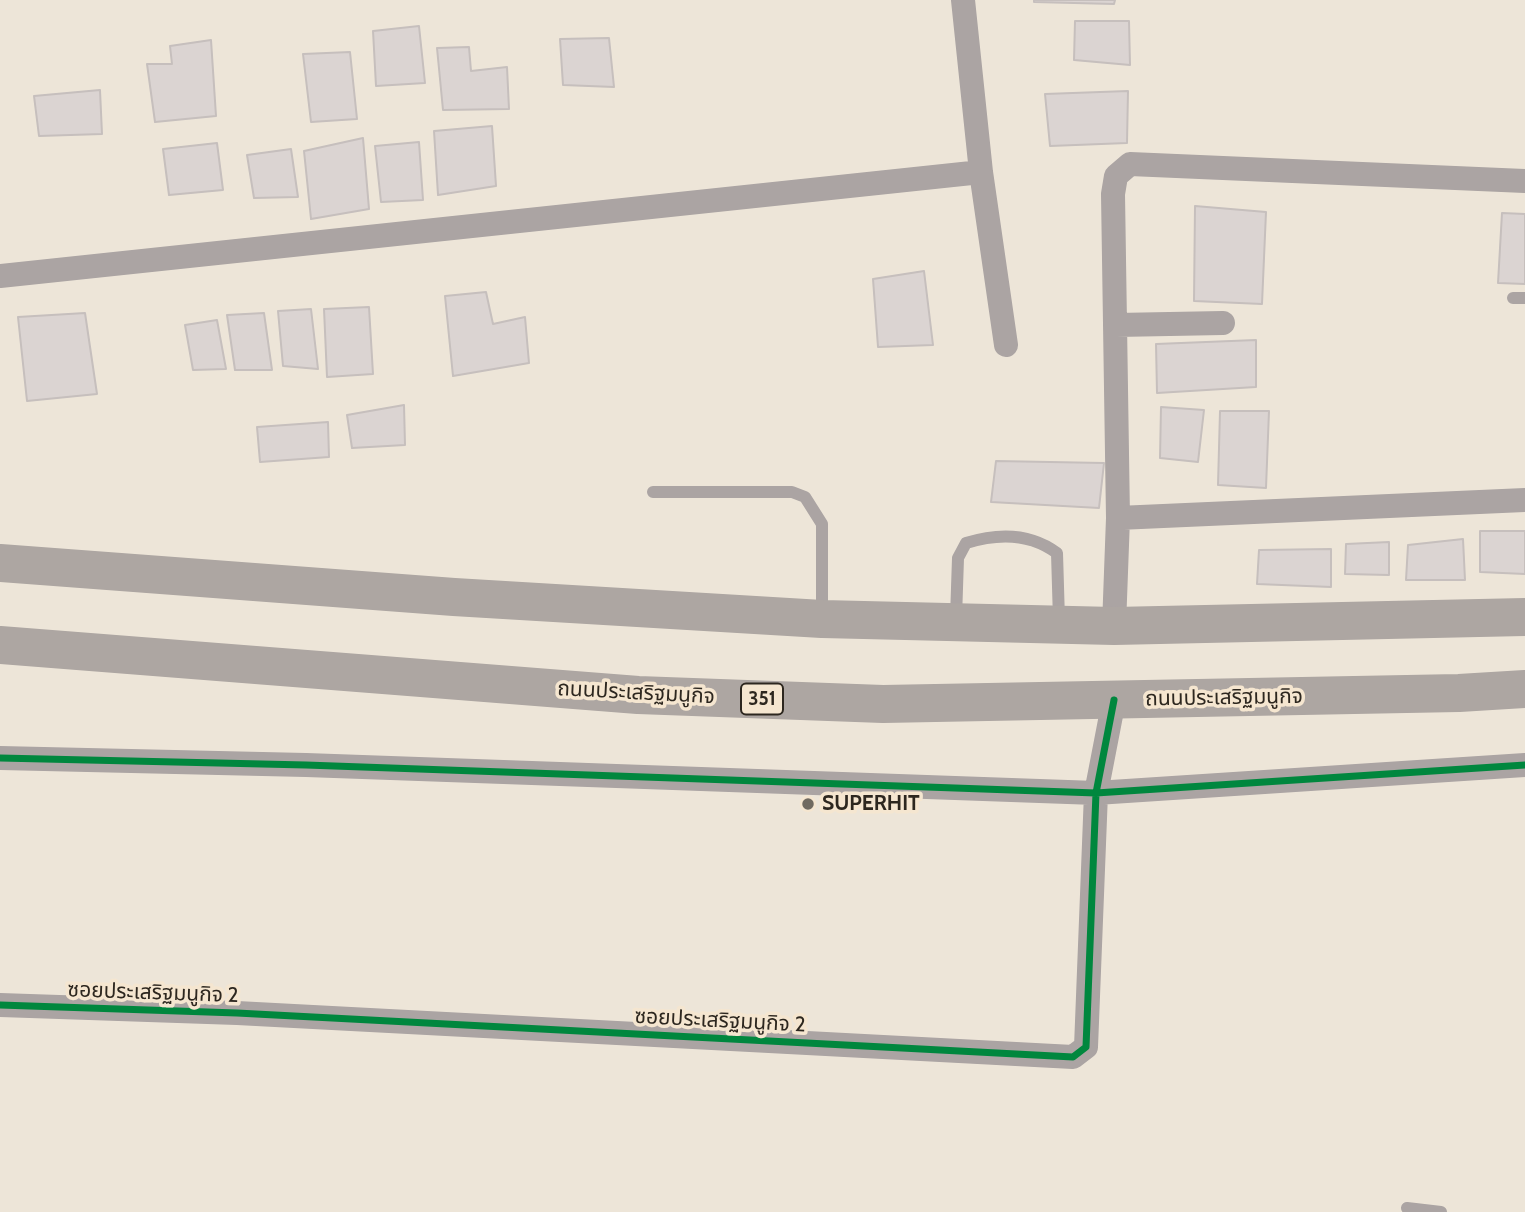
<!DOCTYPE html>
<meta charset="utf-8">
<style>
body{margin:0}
canvas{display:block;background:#ede5d8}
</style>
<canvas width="1525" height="1212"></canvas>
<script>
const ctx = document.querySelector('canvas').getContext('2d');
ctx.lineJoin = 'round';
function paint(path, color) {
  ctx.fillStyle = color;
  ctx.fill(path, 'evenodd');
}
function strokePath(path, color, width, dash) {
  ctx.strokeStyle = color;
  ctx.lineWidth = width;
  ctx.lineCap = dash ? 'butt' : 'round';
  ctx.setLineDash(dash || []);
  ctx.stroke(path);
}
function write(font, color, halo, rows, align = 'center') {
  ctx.font = font + ' Cabin,"Noto Sans Thai",sans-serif';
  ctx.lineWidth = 7;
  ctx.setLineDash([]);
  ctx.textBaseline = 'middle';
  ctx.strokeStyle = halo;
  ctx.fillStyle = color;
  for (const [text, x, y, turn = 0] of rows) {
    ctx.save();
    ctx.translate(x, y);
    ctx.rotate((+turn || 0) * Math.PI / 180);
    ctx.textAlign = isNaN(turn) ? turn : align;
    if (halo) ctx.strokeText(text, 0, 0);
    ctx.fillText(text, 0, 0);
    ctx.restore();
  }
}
const building = new Path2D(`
 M1034 0H1115L1114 4 1034 2Z
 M1075 21H1129L1130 65 1074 60Z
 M419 26 425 83 376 86 373 31Z
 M609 38 614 87 563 85 560 39Z
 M211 40 216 116 155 122 147 64H172L170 46Z
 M469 47 471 71 507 67 509 109 443 110 437 48Z
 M350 52 357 119 311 122 303 54Z
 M100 90 102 134 39 136 34 96Z
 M1128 91 1127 143 1050 146 1045 94Z
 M492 126 496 186 438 195 434 131Z
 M363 138 369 209 311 219 304 151Z
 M419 142 423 200 381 202 375 146Z
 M217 143 223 190 169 195 163 149Z
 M291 149 298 197 254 198 247 155Z
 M1195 206 1266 212 1262 304 1194 301Z
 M1502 213 1525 214V284L1498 283Z
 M924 271 933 345 878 347 873 279Z
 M486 292 493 324 525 317 529 363 453 376 445 296Z
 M369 307 373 374 327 377 324 309Z
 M311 309 318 369 283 366 278 311Z
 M85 313 97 394 27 401 18 317Z
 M264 313 272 370H235L227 315Z
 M217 320 226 369 193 370 185 325Z
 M1256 340V387L1157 393 1156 344Z
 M404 405 405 445 352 448 347 415Z
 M1161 407 1204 410 1198 462 1160 458Z
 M1220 411H1269L1266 488 1218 485Z
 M328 422 329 457 260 462 257 427Z
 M996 461 1104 463 1099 508 991 502Z
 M1480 531H1525V574L1480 572Z
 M1463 539 1465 580H1406L1408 545Z
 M1389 542V575L1345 574 1346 544Z
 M1331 549V587L1257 584 1259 550Z`);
paint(building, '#dbd4d2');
strokePath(building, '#c6bfbd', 2);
strokePath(new Path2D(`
 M1513 298H1525
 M653 492H792L805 497 822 524V616
 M956 618 958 558 966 543C998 533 1030 533 1057 553L1059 620
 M1407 1208 1441 1212`), '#aba4a3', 12);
strokePath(new Path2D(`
 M963 0 981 172 1006 345
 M0 276 981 172
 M1116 325 1223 323
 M1118 518 1525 500
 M1114 626 1118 518 1113 194 1116 176 1130 164 1525 181
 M0 758 306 765 1096 793 1525 765
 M0 1005 237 1013 1073 1057 1086 1047 1096 793 1114 700`), '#aba4a3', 24);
strokePath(new Path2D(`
 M0 563 454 597 822 619 1114 626 1525 617
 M0 645 638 695 883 704 1459 693 1525 689`), '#ada6a2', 38);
strokePath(new Path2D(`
 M0 758 306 765 1096 793 1525 765
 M0 1005 237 1013 1073 1057 1086 1047 1096 793 1114 700`), '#00873e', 7);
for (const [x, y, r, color] of [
 [808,804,7,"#706a60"]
]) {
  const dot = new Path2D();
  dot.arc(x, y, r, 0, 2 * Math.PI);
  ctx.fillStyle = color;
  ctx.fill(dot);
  strokePath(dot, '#f5e6d0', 2.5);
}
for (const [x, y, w] of [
 [762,699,42]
]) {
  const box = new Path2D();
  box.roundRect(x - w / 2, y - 15.5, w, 31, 5);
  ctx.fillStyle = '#f5e6d0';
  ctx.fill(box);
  strokePath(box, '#2d271f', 2);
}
write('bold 19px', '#2d271f', null, [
 ["351",762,699]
]);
write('21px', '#2d271f', '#f5e6d0', [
 ["ถนนประเสริฐมนูกิจ",636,693,3],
 ["ถนนประเสริฐมนูกิจ",1224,698,-1],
 ["ซอยประเสริฐมนูกิจ 2",153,993,2],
 ["ซอยประเสริฐมนูกิจ 2",720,1021,3]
]);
write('bold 21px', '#2d271f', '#f5e6d0', [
 ["SUPERHIT",822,804]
], 'left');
</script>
